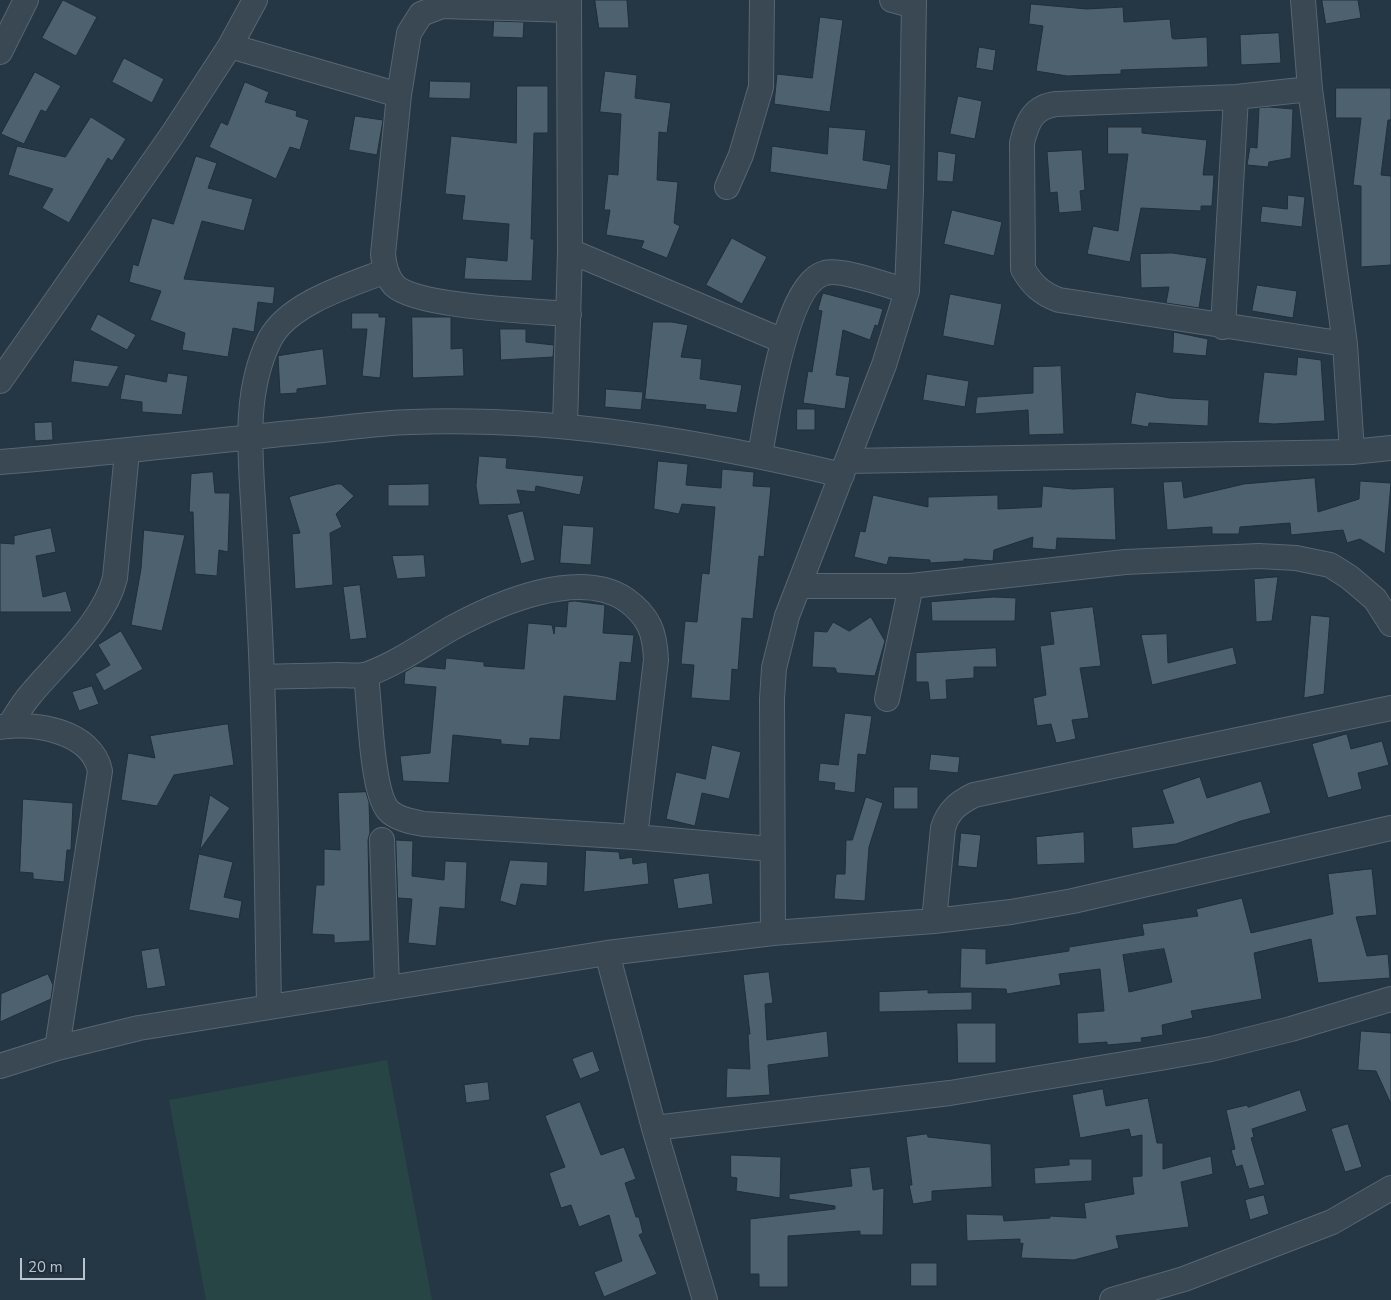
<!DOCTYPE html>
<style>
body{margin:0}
#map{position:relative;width:1391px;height:1300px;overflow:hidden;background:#253744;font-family:"Nunito Sans",sans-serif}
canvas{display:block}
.scale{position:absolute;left:20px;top:1258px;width:65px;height:22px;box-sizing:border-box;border:2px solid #b7c3cd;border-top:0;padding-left:6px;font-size:15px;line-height:18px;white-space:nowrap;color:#b7c3cd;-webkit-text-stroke:4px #1e2d39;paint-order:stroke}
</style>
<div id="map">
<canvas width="1391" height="1300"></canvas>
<div class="scale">20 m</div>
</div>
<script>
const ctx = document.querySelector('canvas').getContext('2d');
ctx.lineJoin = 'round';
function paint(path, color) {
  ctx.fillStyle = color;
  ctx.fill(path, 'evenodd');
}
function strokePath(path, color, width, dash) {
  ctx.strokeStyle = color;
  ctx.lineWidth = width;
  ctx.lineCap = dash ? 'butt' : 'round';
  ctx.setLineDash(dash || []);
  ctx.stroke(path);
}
paint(new Path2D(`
 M387 1060 432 1300H206L169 1100Z`), '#274544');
const building = new Path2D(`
 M63 0 97 17 76 56 42 38Z
 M595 0H627L629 28H599Z
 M1322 0H1358L1361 18 1326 24Z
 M1031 4 1087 9 1123 7 1124 22 1170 19 1172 38 1174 39 1207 37 1208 67 1121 70V74L1067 76 1036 71 1043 26 1029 24Z
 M820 17 843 20 830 112 774 104 777 74 812 78Z
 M494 21 524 22 523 38 493 37Z
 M1279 33 1281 63 1241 65 1240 35Z
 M979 47 996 50 993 71 976 68Z
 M124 58 164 79 152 103 112 82Z
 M605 71 637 75 635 98 671 103 667 133 659 132 657 180 678 182 674 223 680 226 667 258 641 248 644 241 606 235 610 210H604L608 174 618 175 621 114 600 112Z
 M35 72 61 86 46 112 41 110 24 144 1 134Z
 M430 81 471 82 470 99 429 98Z
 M245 82 269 92 265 102 297 111 296 116 309 120 300 150 290 147 276 179 209 147 221 122 227 125Z
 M517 86H548V133H534L531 239H534L532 281 464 279 466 257 507 261 509 224 462 220 465 196 445 194 451 136 516 143Z
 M1336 88H1391V120H1388L1381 175 1391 176V265L1361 267V186L1353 185 1361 118H1336Z
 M958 96 982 101 975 139 950 134Z
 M1269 107 1293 109 1291 158 1269 162 1268 167 1247 165 1250 147 1257 148 1259 108Z
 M355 116 383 120 377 155 349 150Z
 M91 117 126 139 112 161 108 158 69 223 42 208 53 189 8 175 17 146 65 157Z
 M829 127 866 130 863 160 891 165 887 190 770 172 772 146 827 154Z
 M1108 127H1142V133L1207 140 1203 175H1214L1212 206H1201V211L1141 208 1130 262 1087 254 1093 226 1118 231 1128 154H1108Z
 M1082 150 1085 190 1080 191 1082 211 1059 213 1057 192 1050 193 1047 152Z
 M938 151 956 154 953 182 937 181Z
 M196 156 217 163 208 188 253 199 244 231 202 221 184 279 275 287 273 304 258 302 254 332 233 328 228 357 182 350 185 333 150 320 161 291 129 282 133 264 138 266 152 218 173 224Z
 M1288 195 1305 197 1302 227 1260 222 1262 206 1287 209Z
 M952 210 1002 222 994 256 944 244Z
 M732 238 767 257 742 304 706 285Z
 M1172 253 1207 258 1199 308 1166 303 1169 287 1141 288 1140 254Z
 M1257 285 1297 291 1293 318 1252 311Z
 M823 293 883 309 878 326 875 325 870 340 843 330 836 375 850 377 845 409 803 403 808 371 812 372 822 311 818 310Z
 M950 294 1002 304 994 346 943 336Z
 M352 313H379V317H386L380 378 362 376 367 329H352Z
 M98 314 136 335 127 350 90 330Z
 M412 317H451V349L463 348 464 376 413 378Z
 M653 322H672L688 325 681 357 702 359 700 379 742 385 737 413 705 409 706 405 645 399Z
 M500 329H526V342L554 345 553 357 501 360Z
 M1174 332 1208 339 1206 356 1173 353Z
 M323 349 327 385 297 389V393L280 394 278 356Z
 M1298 357 1321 360 1325 421 1274 424 1258 423 1264 372 1296 375Z
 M74 360 119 366 108 387 71 382Z
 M1061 366 1064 434 1029 435 1028 410 975 414 977 397 1033 393V367Z
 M168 373 188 376 182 415 142 412V402L120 399 125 374 166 382Z
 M927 374 969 381 965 407 923 400Z
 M606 389 643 392 641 410 605 407Z
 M1136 392 1170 398 1209 400 1208 426 1149 423 1148 427 1131 424Z
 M797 409H815V430H797Z
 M52 422 53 440 35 441 34 423Z
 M479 456 507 458 506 468 584 476 580 495 536 486 535 492 517 490 521 504 479 505 476 486Z
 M658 461 688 464 686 485 721 488 722 469 754 472 753 486 771 487 764 557 759 556 753 619 742 618 738 670 732 669 730 701 691 698 694 665 681 664 685 621 697 622 702 573 709 574 715 507 682 504 679 514 654 509Z
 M213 472 215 493H230L228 552 219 550 217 576 195 574 193 512H189L191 474Z
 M1315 478 1318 512 1359 499 1360 481 1391 483 1385 554 1360 539 1347 543 1343 530 1291 535 1290 523 1240 527 1239 534H1212V527L1167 530 1163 482 1182 481 1184 498 1244 484Z
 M337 484H341L354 496 336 514 342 527 330 533 333 585 295 589 292 534 300 533 289 497Z
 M429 484V506H388V485Z
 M1043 486 1073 489 1114 487 1116 540 1057 538 1056 550 1032 548 1033 537 994 550 993 561 964 559V561L930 563V560L889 557 887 565 854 557 860 531 865 532 873 495 928 507V497L998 495V509L1041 507Z
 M523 511 535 560 521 564 507 515Z
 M563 525 594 527 591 565 560 563Z
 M51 528 56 552 36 556 43 597 66 591 72 612H0V543L14 544V536Z
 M144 530 185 535 162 631 131 625 141 569Z
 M424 555 426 577 397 579 392 556Z
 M1278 577 1272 621 1256 622 1254 579Z
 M360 585 367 638 350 640 343 587Z
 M994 597 1016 598 1015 621H932L931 602Z
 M575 601 605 605 603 633 634 635 631 663 620 662 616 701 564 696 560 740 530 738 529 746 501 744V740L453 735 449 783 403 781 400 756 430 753 436 687 404 684 405 672 415 666 445 669 446 658 484 662V666L524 669 528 623 552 625 554 634 555 626 566 627 568 602Z
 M1093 607 1101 666 1080 668 1089 718 1072 720 1076 739 1056 743 1051 724 1037 726 1033 698 1046 695 1040 646 1054 644 1050 612Z
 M1311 615 1330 617 1324 694 1304 698Z
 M871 617 885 641 875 676 837 673 835 668 812 667 814 631 827 632 833 622 849 631Z
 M121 631 143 669 104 691 95 674 110 665 98 645Z
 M1167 634 1168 663 1233 647 1237 664 1152 685 1141 635Z
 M996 648 997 667H974V678L946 680 947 699 930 700 928 682H916V653Z
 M92 686 99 704 79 711 72 692Z
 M845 713 872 716 866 755 858 754 855 793 834 790 835 783 818 781 820 763 838 765Z
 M228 724 234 765 174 775 157 806 121 800 128 753 155 758 150 736Z
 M1347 734 1351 749 1382 741 1389 765 1358 773 1362 789 1328 798 1312 744Z
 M712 745 741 752 729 799 702 793 695 826 666 819 676 772 705 779Z
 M931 754 960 757 958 773 929 770Z
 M1200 777 1207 798 1261 781 1271 813 1241 821 1176 844 1133 849 1131 827 1174 823 1162 790Z
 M894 787H918V809H894Z
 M366 792 369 802 370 833 368 840 370 941 334 943V935L312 934 316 885H324V849L340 850 338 793Z
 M210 795 230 808 200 850Z
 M866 797 883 803 869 847 865 901 834 899 836 874H845L846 840H852Z
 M23 799 73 803 71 850H67L64 882 33 879V873L20 872Z
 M1084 832 1085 863 1037 865 1036 837Z
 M961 833 981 835 977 868 958 866Z
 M396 840 413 841 412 876 444 880 445 861 467 862 465 909 440 907 436 946 408 943 412 899 398 898Z
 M586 850 619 852 620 859 632 857 633 864 647 862 649 884 584 892Z
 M199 854 233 862 224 897 242 901 239 919 189 910Z
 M510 860 548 862 547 886 521 884 516 906 500 901Z
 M1372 869 1377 915 1356 917 1367 956 1388 954 1390 978 1318 983 1311 939 1254 953 1262 999 1191 1011 1193 1018 1162 1025 1163 1035 1141 1038 1142 1042 1107 1045V1042L1078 1044 1077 1013 1104 1011 1100 969 1059 974 1061 985 1007 994 1006 989 960 988 961 948 986 949V964L1069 951V947L1144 935 1142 924 1198 916 1196 909 1242 898 1251 933 1333 914 1328 874ZM1164 949 1172 982 1129 992 1123 955Z
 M709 873 713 904 678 909 673 879Z
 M159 948 166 986 147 989 141 951Z
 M769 972 773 1003 765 1004 767 1040 827 1031 829 1057 768 1065 770 1095 726 1098 727 1068 750 1069 748 1034H750L743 975Z
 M48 974 53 985 51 999 0 1022 1 994Z
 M928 990V993L972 992V1010L879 1012V992Z
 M957 1023H996V1063H958Z
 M1361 1031 1391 1033V1104L1376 1071 1358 1070Z
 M593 1051 600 1071 580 1079 572 1059Z
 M488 1082 490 1100 466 1103 464 1085Z
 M1103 1089 1106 1106 1148 1098 1157 1143H1163V1169L1211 1156 1213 1174 1181 1182 1189 1227 1116 1236 1119 1248 1074 1260 1021 1258 1023 1243 1020 1244V1239L967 1241 966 1214 1003 1215 1004 1221 1050 1218V1216L1086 1218 1084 1203 1134 1194 1132 1177 1142 1176V1135L1131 1137 1129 1129 1080 1138 1072 1095Z
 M1300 1090 1307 1111 1252 1129 1254 1137 1251 1138 1265 1185 1249 1189 1242 1165 1236 1167 1231 1150 1235 1149 1226 1110 1247 1105 1248 1107Z
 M580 1102 601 1155 624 1147 636 1179 625 1183 636 1217H639L643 1233 639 1235 657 1274 604 1297 594 1272 622 1261 609 1215 579 1227 571 1205 561 1208 549 1173 565 1167 545 1116Z
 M1348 1124 1362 1167 1345 1172 1331 1129Z
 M927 1134 928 1137 991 1144 992 1187 932 1191V1201L913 1204 909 1185H912L906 1137Z
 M731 1155 781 1157 780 1198 736 1191 737 1178 731 1177Z
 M1069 1159H1092V1181L1035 1184 1034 1168 1069 1165Z
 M870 1167 873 1190 884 1188 883 1235H860V1231L788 1236V1287H759V1274H750V1219L835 1209V1206L789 1199V1194L852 1186 850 1169Z
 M1264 1195 1269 1214 1250 1220 1245 1200Z
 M911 1263H937V1286H911Z`);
paint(building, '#4e616f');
strokePath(building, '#202f3b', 1);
const street = new Path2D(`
 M892 0 914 6
 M1303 0 1310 89 1345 344 1352 452
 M230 46 399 95
 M0 52 26 0
 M1310 89 1236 97 1056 104C1033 107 1027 122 1022 143L1023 269C1032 285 1042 294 1059 300L1345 344
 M727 187 741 155 761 87 762 0
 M570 251 783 341
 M569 314C533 311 418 307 395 286 387 278 384 265 383 254L399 95 409 33 421 14 442 6 569 10
 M1223 327 1236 97
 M0 381 172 135 230 46 255 0
 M565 426 570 251 569 0
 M760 455C767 418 785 283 825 273 841 268 889 286 907 291
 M848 461 1352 452 1391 448
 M0 462C101 454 201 442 301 432 338 429 375 423 411 422 556 417 701 441 842 475
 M799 586H911L1125 562 1259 556 1296 558 1330 565 1349 577 1375 599 1391 624
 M366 675C370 704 371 790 388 810 396 819 413 822 424 824L635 837 771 849
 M262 677C287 676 312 676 338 675 347 675 360 677 368 674 398 663 424 644 452 628 496 604 578 568 625 599 649 616 655 632 656 660L635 837
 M887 699 911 586
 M9 726C16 715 23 703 31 694 59 660 104 622 115 578L127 452
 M0 727C35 722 92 731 100 771L57 1048
 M382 840 387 987
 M934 921 943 828C948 811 958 803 974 795L1391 708
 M773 933 772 699 774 668 787 616 884 365 907 291 911 190 914 0
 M607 953 654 1128 705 1300
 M269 1006C267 896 266 786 262 677 260 624 257 571 254 519 251 459 242 394 270 339 289 303 350 285 386 271
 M0 1066 57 1048 139 1028 607 953 773 933 934 921 1011 912 1073 901 1391 828
 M654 1128 950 1093 1160 1058 1211 1049 1291 1029 1391 999
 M1112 1300 1184 1279 1332 1222 1391 1188`);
strokePath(street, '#586671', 26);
strokePath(street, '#3a4853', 24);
</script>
